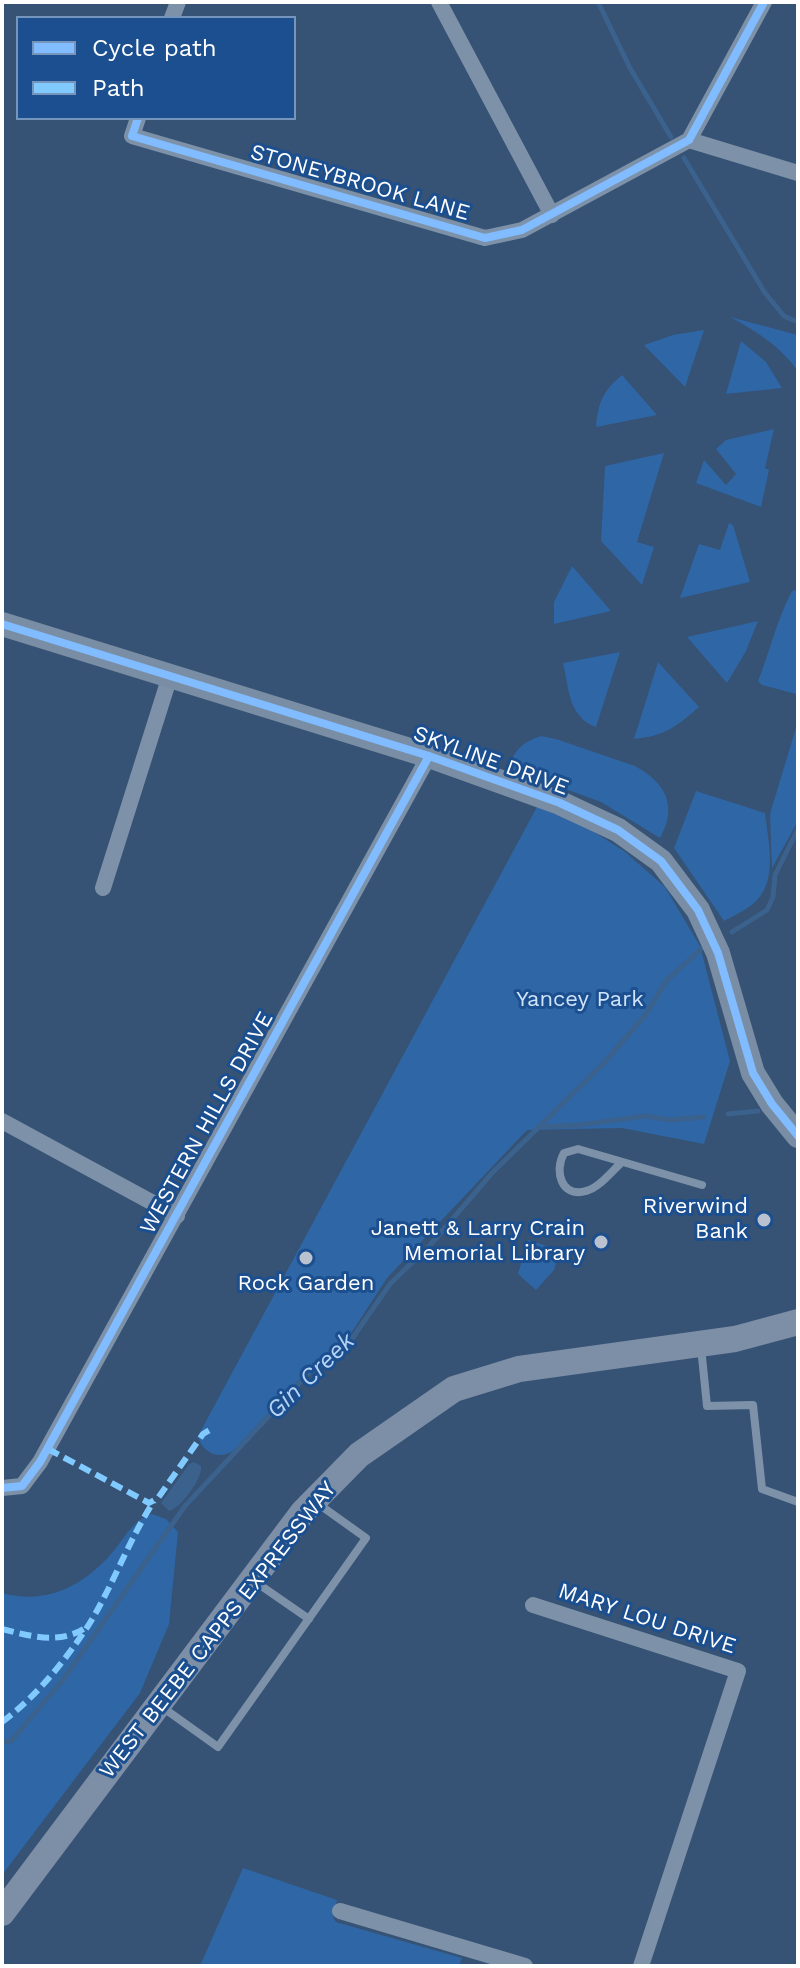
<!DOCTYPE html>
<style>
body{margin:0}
#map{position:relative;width:800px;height:1968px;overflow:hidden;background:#365274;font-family:"Work Sans",sans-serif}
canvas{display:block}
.frame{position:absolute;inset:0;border:4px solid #fff;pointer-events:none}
.legend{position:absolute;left:16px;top:16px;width:280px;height:104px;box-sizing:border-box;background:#1b4f8f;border:2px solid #7695bc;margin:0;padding:10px 14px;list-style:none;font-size:24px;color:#fff}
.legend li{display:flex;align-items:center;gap:16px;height:40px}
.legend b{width:40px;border:2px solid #7695bc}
</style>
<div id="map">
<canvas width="800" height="1968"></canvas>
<div class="frame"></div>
<ul class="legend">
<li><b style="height:10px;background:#80bcff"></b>Cycle path</li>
<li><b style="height:10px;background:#80caff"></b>Path</li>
</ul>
</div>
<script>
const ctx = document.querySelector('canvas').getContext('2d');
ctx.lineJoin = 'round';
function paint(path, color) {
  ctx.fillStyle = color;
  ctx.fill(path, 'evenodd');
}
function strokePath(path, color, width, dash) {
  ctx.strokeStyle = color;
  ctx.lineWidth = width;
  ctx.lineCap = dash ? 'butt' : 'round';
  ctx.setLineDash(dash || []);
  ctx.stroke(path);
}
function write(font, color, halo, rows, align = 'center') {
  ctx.font = font + ' "Work Sans",sans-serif';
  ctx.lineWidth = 6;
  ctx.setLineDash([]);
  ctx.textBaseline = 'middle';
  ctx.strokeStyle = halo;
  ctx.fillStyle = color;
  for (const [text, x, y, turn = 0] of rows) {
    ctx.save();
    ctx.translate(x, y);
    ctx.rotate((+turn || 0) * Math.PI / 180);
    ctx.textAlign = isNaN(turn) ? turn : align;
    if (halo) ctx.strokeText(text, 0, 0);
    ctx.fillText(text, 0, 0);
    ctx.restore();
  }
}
paint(new Path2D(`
 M730 317 798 335V371C779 345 757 332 730 317Z
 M704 330 685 387 644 345 673 335Z
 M741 341 766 362 782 388 726 394Z
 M622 375 657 415 596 427C598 402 603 391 622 375Z
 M774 429 765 468 769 470 761 507 696 483 704 460 726 485 736 474 716 449 726 440Z
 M664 453 637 542 654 547 642 585 601 541 605 466Z
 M729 523 733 525 750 582 680 598 699 544 720 550Z
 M572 566 611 611 554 624V602Z
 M798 589V693L796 694 762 685 758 681C770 651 777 619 792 591Z
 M758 621 746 651 727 683 687 637Z
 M620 652 596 727C568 717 569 688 563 663Z
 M658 662 699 707C676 727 665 736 634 739Z
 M798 721V821L772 868 770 814Z
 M541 736 556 739 635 766C666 783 678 806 660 838L601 802 508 768C515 750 522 742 541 736Z
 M696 791 765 813C768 840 778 878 757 900 749 909 735 915 724 921L674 848Z
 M538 805 594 832 624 851 665 887 700 946 730 1061 704 1144 622 1128 527 1130 387 1278 346 1341 306 1372 234 1450C220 1461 202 1453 198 1436Z
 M528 1240 560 1250 554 1270 536 1290 518 1274Z
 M152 1514 166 1519 178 1532 169 1624 140 1693 2 1875V1593C48 1606 87 1584 116 1548 126 1535 135 1519 152 1514Z
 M243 1868 337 1900 333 1917 336 1922 462 1958 459 1966H200Z`), '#2f66a5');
paint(new Path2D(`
 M194 1462 201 1466C203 1478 181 1508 169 1511L161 1503 189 1464Z`), '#3b618d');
strokePath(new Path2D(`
 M598 2 630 68 671 137
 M684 158 765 293 784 316 798 322
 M732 932 767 910 773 897 775 875 798 829
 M728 1114 758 1111
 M538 1127 580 1125 645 1116 670 1120 704 1117
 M2 1742 11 1741 62 1681 185 1506 308 1374 347 1346 390 1284 431 1244 492 1173 604 1063 646 1014 667 980 701 949`), '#3b618d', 5);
strokePath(new Path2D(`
 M622 1162C612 1171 599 1188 586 1191 561 1198 554 1171 564 1153L578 1149 702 1185
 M701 1347 707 1406 753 1405 762 1489 798 1502
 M257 1583 309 1619
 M162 1707 218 1747 366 1538 317 1503`), '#7d92a8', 8);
strokePath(new Path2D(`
 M439 2 552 215
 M172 18 178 2
 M138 118 132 136 485 238 522 230 689 140 764 2
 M689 140 798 173
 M103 888 170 676
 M2 1121 177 1216
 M2 1488 22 1486 40 1462 429 756
 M533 1605 738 1671 641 1966
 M340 1911 525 1966`), '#7d92a8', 16);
strokePath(new Path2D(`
 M2 624 429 756 560 803 618 830 661 861 698 910 718 953 753 1073 772 1104 798 1136`), '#798da4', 24);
strokePath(new Path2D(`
 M2 1913 303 1512 359 1455 454 1389 519 1369 735 1339 798 1322`), '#7d8ea7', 26);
strokePath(new Path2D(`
 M48 1449 149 1503 158 1498 203 1434 213 1428
 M2 1629C30 1636 59 1645 85 1628
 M2 1722C37 1696 64 1662 88 1626 113 1586 128 1541 154 1501`), '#80caff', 6, [12, 6]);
strokePath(new Path2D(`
 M138 118 132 136 485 238 522 230 689 140 764 2
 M2 624 429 756 560 803 618 830 661 861 698 910 718 953 753 1073 772 1104 798 1136
 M2 1488 22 1486 40 1462 429 756`), '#80bcff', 8);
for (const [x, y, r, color] of [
 [764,1220,8,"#b9c2ce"],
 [601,1242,8,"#b9c2ce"],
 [306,1258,8,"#b9c2ce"]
]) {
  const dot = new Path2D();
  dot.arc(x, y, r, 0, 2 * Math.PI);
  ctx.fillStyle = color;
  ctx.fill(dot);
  strokePath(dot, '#1b4f8f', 3);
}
write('22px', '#fff', '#1b4f8f', [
 ["STONEYBROOK LANE",360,183,16],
 ["SKYLINE DRIVE",491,761,20],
 ["WESTERN HILLS DRIVE",207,1123,-61],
 ["MARY LOU DRIVE",647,1619,18],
 ["WEST BEEBE CAPPS EXPRESSWAY",218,1630,-52]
]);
write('22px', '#cfe3fa', '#1b4f8f', [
 ["Yancey Park",580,1000]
]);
write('22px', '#fff', '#1b4f8f', [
 ["Riverwind",748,1207],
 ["Bank",748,1232],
 ["Janett & Larry Crain",585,1229],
 ["Memorial Library",585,1254],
 ["Rock Garden",306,1284,"center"]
], 'right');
write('italic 24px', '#b5d3f5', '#1b4f8f', [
 ["Gin Creek",311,1376,-44]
]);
</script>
